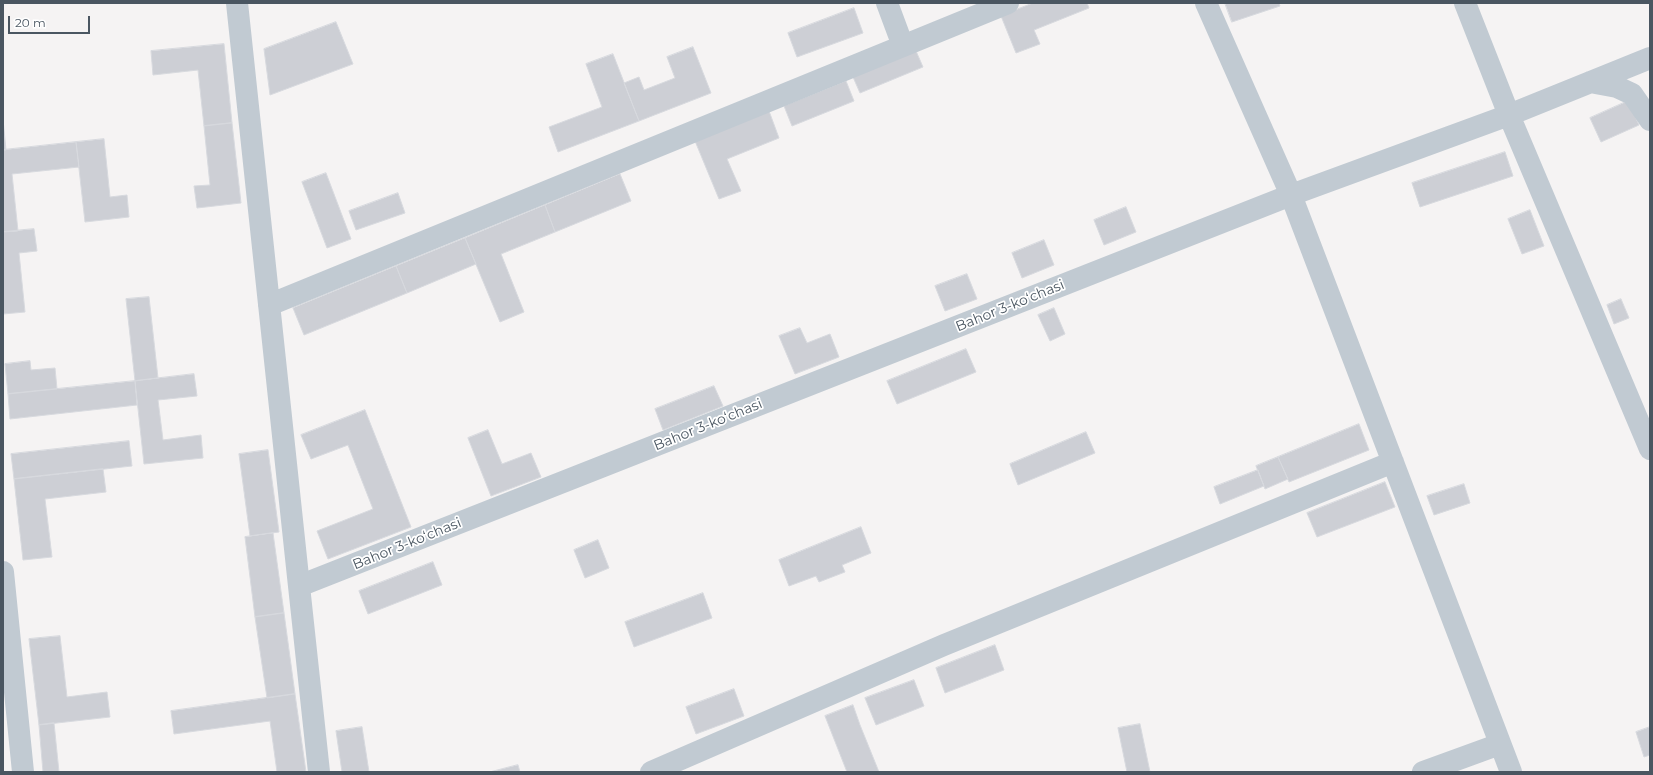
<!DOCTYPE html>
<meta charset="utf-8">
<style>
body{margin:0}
#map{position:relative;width:1653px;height:775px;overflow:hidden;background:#f5f3f3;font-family:Montserrat,sans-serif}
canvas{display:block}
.frame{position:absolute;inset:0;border:4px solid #4a5661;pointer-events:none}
.scale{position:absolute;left:8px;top:16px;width:82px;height:18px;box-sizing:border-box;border:2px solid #4a5661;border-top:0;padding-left:5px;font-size:12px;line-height:14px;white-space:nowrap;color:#4a5661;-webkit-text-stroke:3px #fff;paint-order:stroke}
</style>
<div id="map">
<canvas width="1653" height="775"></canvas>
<div class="frame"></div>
<div class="scale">20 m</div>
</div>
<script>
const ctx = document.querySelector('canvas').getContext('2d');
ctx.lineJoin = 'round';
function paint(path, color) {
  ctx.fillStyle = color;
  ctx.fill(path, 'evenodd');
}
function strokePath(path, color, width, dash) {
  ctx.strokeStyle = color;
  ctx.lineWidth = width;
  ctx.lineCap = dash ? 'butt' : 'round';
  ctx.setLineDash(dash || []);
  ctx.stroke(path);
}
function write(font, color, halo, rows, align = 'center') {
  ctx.font = font + ' Montserrat,sans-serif';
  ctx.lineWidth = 3.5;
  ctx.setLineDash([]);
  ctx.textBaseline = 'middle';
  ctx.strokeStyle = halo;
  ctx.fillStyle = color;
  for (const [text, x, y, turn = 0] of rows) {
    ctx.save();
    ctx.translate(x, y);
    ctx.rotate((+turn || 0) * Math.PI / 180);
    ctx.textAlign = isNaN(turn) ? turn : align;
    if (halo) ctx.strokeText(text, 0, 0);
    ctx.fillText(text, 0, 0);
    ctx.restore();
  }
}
const building = new Path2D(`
 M1033 3H1087L1089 8 1034 30 1040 44 1016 53 1001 16Z
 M1225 3H1279L1280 6 1232 22Z
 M854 8 863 33 797 57 788 33Z
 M336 22 353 64 270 95 264 49Z
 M224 44 232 123 204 126 198 70 153 75 151 51Z
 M693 47 711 93 639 121 624 83 639 77 644 90 675 78 667 57Z
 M916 51 923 67 860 93 853 77Z
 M613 54 639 121 558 152 549 127 602 107 586 64Z
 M846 81 854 101 792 126 784 106Z
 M1628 101 1639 125 1601 142 1590 118Z
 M769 111 779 138 727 159 741 191 719 199 695 141Z
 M3 119 6 150H3Z
 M232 123 241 203 197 208 194 186 210 185 204 126Z
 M104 139 110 197 127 195 129 217 85 222 76 142Z
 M76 142 79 167 12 174 18 231 3 232V150Z
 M1505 152 1513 176 1420 207 1412 183Z
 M326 173 351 239 327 248 302 182Z
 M620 174 631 201 555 232 545 205Z
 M398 193 405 213 356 230 349 211Z
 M545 205 555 232 501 254 524 312 500 322 465 238Z
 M1126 207 1136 232 1104 245 1094 220Z
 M1530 210 1544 246 1522 254 1508 219Z
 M34 229 37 251 19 253 25 312 3 314V232Z
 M465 238 476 264 407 293 396 266Z
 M1044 240 1054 265 1022 278 1012 253Z
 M396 266 407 293 304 335 293 308Z
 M967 274 977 299 945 311 935 286Z
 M149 297 158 378 135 381 126 299Z
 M1621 299 1629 318 1614 324 1607 305Z
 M1054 308 1065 334 1050 341 1038 315Z
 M800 328 807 343 830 334 839 357 795 374 779 336Z
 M966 349 976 372 897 404 887 381Z
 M30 361 31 370 55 368 57 389 8 394 5 364Z
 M194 374 197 396 158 400 163 440 201 435 203 458 144 464 135 381Z
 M135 381 137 405 10 419 8 394Z
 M714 386 723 406 663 430 655 409Z
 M365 410 411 527 328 559 317 531 373 509 348 445 311 459 301 435Z
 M1359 424 1369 450 1289 482 1278 457Z
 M488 430 502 464 531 453 541 477 491 496 468 438Z
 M1086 432 1095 453 1018 485 1010 464Z
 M129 441 132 466 14 479 11 454Z
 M268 450 279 532 250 536 239 454Z
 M1278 457 1288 479 1265 489 1256 466Z
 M103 469 106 492 45 499 52 557 23 560 14 479Z
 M1258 470 1264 486 1220 504 1214 487Z
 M1385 482 1395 507 1317 537 1307 513Z
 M1464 484 1470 503 1434 515 1427 496Z
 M861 527 871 553 842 565 845 572 819 582 816 576 789 586 779 560Z
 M273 533 284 613 255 617 245 537Z
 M598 540 609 568 585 578 574 550Z
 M433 562 442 585 368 614 359 591Z
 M703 593 712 618 634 647 625 622Z
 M284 613 295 694 267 698 255 617Z
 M60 636 67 697 107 692 110 717 39 725 29 639Z
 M995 645 1004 670 945 693 936 668Z
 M914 680 924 706 876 725 865 698Z
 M734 689 744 716 696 734 686 707Z
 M295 694 306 772H277L270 721 174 734 171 711Z
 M853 705 860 725 879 772H847L825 716Z
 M54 723 59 772H43L39 725Z
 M1140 724 1150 772H1127L1118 728Z
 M362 727 369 772H342L336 731Z
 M1650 727V755L1644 757 1636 732Z
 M518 765 520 772H490Z`);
paint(building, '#cdcfd5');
strokePath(building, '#d7d9de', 1);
strokePath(new Path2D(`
 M237 3 299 586
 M887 3 903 46
 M1206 3 1291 195 1511 772
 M1465 3 1509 115 1650 449
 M1590 82 1617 87 1632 94 1650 120
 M269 305 1008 3
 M3 572 23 772
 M319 772 299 586 1291 195 1509 115 1650 58
 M651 772 944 645 1393 462
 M1423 772 1500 744`), '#c1cad2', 22);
write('14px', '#4a5661', '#fff', [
 ["Bahor 3-koʻchasi",1010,306,-22],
 ["Bahor 3-koʻchasi",708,425,-22],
 ["Bahor 3-koʻchasi",407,544,-22]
]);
</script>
